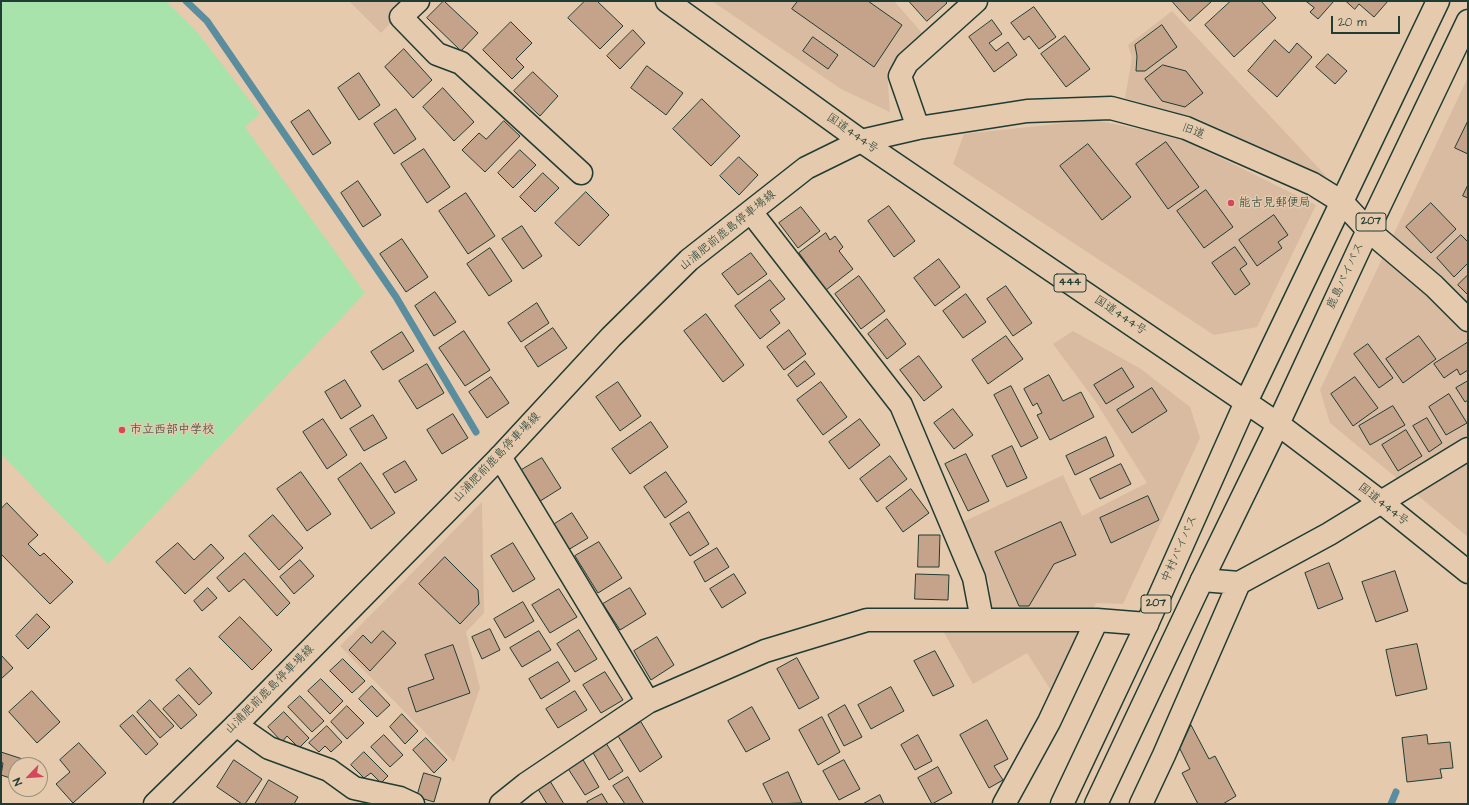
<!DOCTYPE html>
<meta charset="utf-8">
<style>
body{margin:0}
#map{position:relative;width:1469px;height:805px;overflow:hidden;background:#e6caad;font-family:"Architects Daughter",sans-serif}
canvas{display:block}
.frame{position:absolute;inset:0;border:2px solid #1f3d34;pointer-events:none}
.north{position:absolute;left:8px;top:757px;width:40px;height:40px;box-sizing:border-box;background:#e6caad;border:1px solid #96927d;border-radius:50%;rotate:245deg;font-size:11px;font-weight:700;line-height:16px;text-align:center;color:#1f3d34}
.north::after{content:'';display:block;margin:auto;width:14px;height:18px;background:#d1495b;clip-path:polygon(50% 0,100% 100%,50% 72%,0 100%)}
.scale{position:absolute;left:1331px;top:16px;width:69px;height:18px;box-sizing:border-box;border:2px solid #1f3d34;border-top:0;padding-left:5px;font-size:12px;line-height:14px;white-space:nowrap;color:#1f3d34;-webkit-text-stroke:3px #e6caad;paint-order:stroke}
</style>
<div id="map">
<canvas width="1469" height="805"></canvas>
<div class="frame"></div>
<div class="north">N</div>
<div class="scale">20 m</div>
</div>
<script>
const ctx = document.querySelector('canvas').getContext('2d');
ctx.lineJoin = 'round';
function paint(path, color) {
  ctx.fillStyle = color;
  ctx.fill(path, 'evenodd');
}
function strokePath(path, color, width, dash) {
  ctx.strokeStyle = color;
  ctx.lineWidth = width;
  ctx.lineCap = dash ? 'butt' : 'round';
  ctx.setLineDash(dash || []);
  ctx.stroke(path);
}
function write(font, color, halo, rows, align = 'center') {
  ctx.font = font + ' "Architects Daughter","Klee One",sans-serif';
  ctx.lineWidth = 3;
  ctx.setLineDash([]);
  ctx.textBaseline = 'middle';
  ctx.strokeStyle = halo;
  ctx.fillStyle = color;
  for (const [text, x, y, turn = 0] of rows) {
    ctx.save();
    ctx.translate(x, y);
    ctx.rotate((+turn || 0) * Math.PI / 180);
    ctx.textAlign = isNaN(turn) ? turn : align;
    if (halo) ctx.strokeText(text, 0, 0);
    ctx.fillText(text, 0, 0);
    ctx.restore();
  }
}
paint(new Path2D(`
 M349 1H412L381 33Z
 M712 1H894L923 34 887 71 890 112 841 89Z
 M1172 11 1327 177 1196 118 1125 98 1132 58 1128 45Z
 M1468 77V537L1330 423 1320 390Z
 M1094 120 1174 136 1233 164 1316 205 1257 327 1214 335 953 164 964 134Z
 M1073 331 1141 369 1190 407 1200 438 1123 604 1096 603 1052 692 1027 653 973 684 942 629 993 623 989 581 963 522 1063 475 1082 516 1147 483 1096 402 1053 344Z
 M482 502 484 613 466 632 480 688 454 762 340 646Z`), '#d8bba1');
paint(new Path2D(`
 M1 1H166L198 33 260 114 245 127 365 293 108 564 1 454Z`), '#a7e3aa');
strokePath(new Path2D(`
 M186 1 207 21 396 297 476 432
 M1391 804 1396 792`), '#5a8d9d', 7);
const building = new Path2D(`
 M444 1 478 33 461 51 427 18Z
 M585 1H597L623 26 600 49 568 18Z
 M798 1H868L902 25 874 67 792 9Z
 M909 1H945L947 3 927 21Z
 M1172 1H1212L1190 21Z
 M1231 1H1261L1276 18 1234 57 1205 25Z
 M1306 1H1334L1318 19 1310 12 1314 8Z
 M1346 1H1388L1374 17 1359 4 1355 9Z
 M1034 7 1056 37 1039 49 1029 36 1024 40 1011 23Z
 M992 20 1002 34 989 43 996 51 1008 42 1017 55 994 72 969 37Z
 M511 22 532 43 516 59 524 67 512 79 483 50Z
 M1162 25 1177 47 1145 71H1136L1137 56 1135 45Z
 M633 30 645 43 620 69 607 56Z
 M1065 36 1090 69 1066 87 1041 54Z
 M813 37 838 55 828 69 803 51Z
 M1275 40 1289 53 1297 43 1312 57 1277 97 1248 71Z
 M404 49 432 80 413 98 385 67Z
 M1328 54 1347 71 1335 84 1316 67Z
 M1163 65 1186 71 1203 93 1185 107 1162 101 1145 79Z
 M647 66 683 93 666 115 631 88Z
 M533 72 558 96 540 116 514 91Z
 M359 73 380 105 359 120 338 88Z
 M443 88 474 122 454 141 423 107Z
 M702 99 740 136 711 166 673 129Z
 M396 109 416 139 394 154 374 124Z
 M309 110 331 143 313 155 291 122Z
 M504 121 520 136 485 172 462 150 479 133 486 139Z
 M1468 121V154L1455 148Z
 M1166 142 1199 187 1168 209 1136 164Z
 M1088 144 1131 197 1102 220 1060 166Z
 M424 149 450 187 427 203 401 164Z
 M520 150 536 165 513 188 498 173Z
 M739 157 758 175 739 195 720 176Z
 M543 173 559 188 535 212 520 197Z
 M358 181 381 215 363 227 341 193Z
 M1468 185V198L1463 196Z
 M1206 190 1233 227 1204 248 1177 211Z
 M586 192 609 215 579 246 555 223Z
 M466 193 495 236 468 254 439 211Z
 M1431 203 1456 229 1431 253 1406 227Z
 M889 206 915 241 894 257 868 221Z
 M801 207 820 231 798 248 779 223Z
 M1274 215 1288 235 1278 242 1282 248 1257 266 1239 240Z
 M522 226 542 256 523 269 502 239Z
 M826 233 830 240 835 236 843 247 839 251 853 269 826 290 799 253Z
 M1461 235 1468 242V263L1454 277 1437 258Z
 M402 239 428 277 406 292 380 254Z
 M1235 247 1247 264 1240 269 1250 284 1235 295 1212 263Z
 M490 248 512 281 489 296 467 264Z
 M751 253 767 274 738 295 722 274Z
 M939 259 960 287 935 306 914 278Z
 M1468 275V295L1458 285Z
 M859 276 885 311 861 329 835 294Z
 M770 280 785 299 770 310 780 323 760 339 735 306Z
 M1006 286 1032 323 1013 336 987 299Z
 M435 292 456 322 434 336 415 306Z
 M966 294 986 322 963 338 943 311Z
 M537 303 549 323 521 342 508 323Z
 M706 314 744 365 723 382 684 331Z
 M887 319 906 344 887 359 868 334Z
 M553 328 567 348 538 367 525 347Z
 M789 330 806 354 784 370 767 347Z
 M464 331 490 370 465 386 439 348Z
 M402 332 414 351 383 370 371 352Z
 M1006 336 1023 359 988 384 972 360Z
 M1419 336 1436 359 1403 383 1386 359Z
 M1467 343 1468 345V370L1460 375 1457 369 1444 378 1434 364Z
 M1368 344 1393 378 1379 388 1354 354Z
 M919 356 942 387 924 401 900 370Z
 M805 361 815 374 797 387 788 375Z
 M427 364 444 393 417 409 399 381Z
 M1122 368 1134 387 1106 404 1094 385Z
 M1049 375 1063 401 1081 392 1094 417 1050 440 1037 415 1042 413 1037 403 1033 406 1024 389Z
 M491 377 509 403 487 418 469 392Z
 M1355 377 1378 408 1353 426 1331 394Z
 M345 380 361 406 341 419 325 392Z
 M1468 381V400L1465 402 1456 388Z
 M618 382 641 416 620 431 596 397Z
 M821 382 847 417 823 435 797 400Z
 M1011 386 1038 438 1021 447 994 395Z
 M1152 388 1167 411 1132 433 1117 410Z
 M1449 394 1467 423 1446 435 1429 407Z
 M1393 406 1405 425 1370 445 1359 426Z
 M953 409 973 435 954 449 934 423Z
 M453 414 468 438 442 454 427 430Z
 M373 415 387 438 364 451 350 429Z
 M1427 418 1442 443 1429 452 1413 426Z
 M323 419 347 455 327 469 303 432Z
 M860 419 880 445 849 469 829 442Z
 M651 422 668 447 630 474 612 449Z
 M1406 430 1422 456 1398 471 1382 445Z
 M1106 437 1114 456 1075 475 1066 456Z
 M1012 446 1027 478 1007 487 992 456Z
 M966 454 989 501 968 511 945 464Z
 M890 456 907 479 877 502 860 479Z
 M542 458 561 488 537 503 518 472Z
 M405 461 417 480 395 493 383 474Z
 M361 463 395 513 371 529 338 479Z
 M1121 464 1131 484 1100 499 1090 479Z
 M301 472 331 514 307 531 277 489Z
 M666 472 687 502 665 518 644 487Z
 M911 489 929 513 903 532 886 508Z
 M1148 496 1159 520 1111 543 1100 518Z
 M7 503 38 535 28 544 40 556 44 553 73 582 50 604 1 554V509Z
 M689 512 709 544 690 556 670 524Z
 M572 513 588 538 568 550 553 525Z
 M273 515 303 548 279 570 249 536Z
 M1061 522 1076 555 1054 564 1029 606H1019L995 552Z
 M919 535H940L939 567H918Z
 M599 542 622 578 598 593 575 556Z
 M178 543 194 560 211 544 224 558 185 594 156 562Z
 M513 543 535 579 513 592 491 556Z
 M717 548 729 567 705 582 694 562Z
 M245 553 290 603 277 616 244 579 229 592 217 578Z
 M445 557 478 590 479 604 460 624 419 584Z
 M300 560 314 576 294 594 280 577Z
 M1329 563 1343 599 1318 609 1305 573Z
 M1395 571 1408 611 1376 622 1362 582Z
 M734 574 746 593 722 608 710 589Z
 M916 574 949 575 948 600 915 599Z
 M208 588 217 598 202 611 194 601Z
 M630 588 646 614 620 630 603 604Z
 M559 589 577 617 550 633 532 605Z
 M523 602 534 621 505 638 494 619Z
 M37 614 50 627 28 649 16 636Z
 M240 617 272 650 252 670 219 637Z
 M490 629 500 650 482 659 472 637Z
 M579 630 597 659 575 672 557 644Z
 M383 631 396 643 370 671 349 650 363 635 371 643Z
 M539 631 551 650 522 667 510 648Z
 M657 637 674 665 651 680 634 651Z
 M1417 644 1427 689 1396 696 1386 650Z
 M453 645 470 693 416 712 408 688 434 679 425 655Z
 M935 651 954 686 933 696 914 661Z
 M1 655 13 668 1 679Z
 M797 658 819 698 799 709 777 669Z
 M343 659 365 681 352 693 330 671Z
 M558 662 570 681 541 699 529 679Z
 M190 668 212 693 199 705 176 680Z
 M605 672 623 700 601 713 583 685Z
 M321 679 343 701 330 714 308 691Z
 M372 686 390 705 377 717 359 699Z
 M891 687 904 711 871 729 858 705Z
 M32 691 60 722 37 743 9 712Z
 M575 691 587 710 558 728 546 709Z
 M179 695 197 715 181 729 163 709Z
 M300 696 324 721 312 732 288 707Z
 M150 700 174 726 160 738 137 712Z
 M845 705 862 737 844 746 828 715Z
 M347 706 364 723 347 739 331 722Z
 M752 707 770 739 746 752 728 721Z
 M284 712 309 738 299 748 287 736 282 742 268 727Z
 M402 714 418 731 405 744 390 727Z
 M133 715 158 744 146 755 120 726Z
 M822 717 840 752 818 765 799 730Z
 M987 720 1008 759 994 766 1003 780 989 788 960 735Z
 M641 722 662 757 640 772 618 736Z
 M1191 725 1209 759 1215 756 1236 796 1223 804H1198L1182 773 1190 769 1180 749Z
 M327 726 342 742 331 752 325 746 319 752 309 743Z
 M384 735 403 755 390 767 371 747Z
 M918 735 932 761 915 770 901 745Z
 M1427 735 1428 744 1450 742 1453 768 1440 769 1442 778 1407 782 1402 738Z
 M426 738 447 760 434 773 413 750Z
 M79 743 106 773 73 803 56 784 70 772 60 760Z
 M606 743 623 771 609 780 592 751Z
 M1 752 44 766 40 778V765H16V780L1 775 3 763 1 762Z
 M364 752 388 776 381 783 371 773 364 778 351 765Z
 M582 758 599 787 585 795 567 767Z
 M234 760 262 779 245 804H242L217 787Z
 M844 760 860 789 839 800 823 771Z
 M938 767 952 793 932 804 918 778Z
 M788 772 802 803 773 804 763 784Z
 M424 773 441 778 434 802 417 797Z
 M628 777 644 804H625L613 786Z
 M269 780 298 797 294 804H255Z
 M550 781 564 804H547L538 789Z
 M602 794 608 804H588L587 802Z
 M880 795 884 804H863Z`);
paint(building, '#c5a38b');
strokePath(building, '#1f3d34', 1);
const minor = new Path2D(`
 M418 1 401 17 437 54 461 63 581 173
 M918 128 900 76 907 63 976 1
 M861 141 918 128 1027 111 1111 108 1186 128 1313 184 1342 202 1368 230 1434 286 1468 320
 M751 212 901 405 974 578 982 620
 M500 457 648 702
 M1202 580 1239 583 1329 534 1468 449
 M236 725 269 748 329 770 354 788 400 798 413 804
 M501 804 526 784 648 702 765 651 867 620H1097L1147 624
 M1004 804 1049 722 1097 620
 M1141 804 1164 755 1239 583`);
const major = new Path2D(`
 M155 804 236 725 448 510 500 457 611 337 689 260 806 168 861 141`);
const highway = new Path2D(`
 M667 1 861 141 1278 424 1381 502 1468 572
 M1062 804 1147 624 1246 402 1438 1
 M1096 804 1202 580 1278 424 1368 230 1468 21`);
strokePath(minor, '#1f3d34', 25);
strokePath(major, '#1f3d34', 25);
strokePath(highway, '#1f3d34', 25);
strokePath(minor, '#e6caad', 22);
strokePath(major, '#e6caad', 22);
strokePath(highway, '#e6caad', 22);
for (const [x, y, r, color] of [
 [1231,203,4,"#d1495b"],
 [122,430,4,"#d1495b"]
]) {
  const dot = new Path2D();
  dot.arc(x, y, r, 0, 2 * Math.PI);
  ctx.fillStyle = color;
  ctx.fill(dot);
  strokePath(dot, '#e6caad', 1.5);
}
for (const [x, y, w] of [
 [1371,222,30],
 [1070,283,32],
 [1156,604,30]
]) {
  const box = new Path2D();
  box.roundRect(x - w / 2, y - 9, w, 18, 3);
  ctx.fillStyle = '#e6caad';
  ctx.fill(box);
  strokePath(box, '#1f3d34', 1);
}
write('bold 11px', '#1f3d34', null, [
 ["207",1371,222],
 ["444",1070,283],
 ["207",1156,604]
]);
write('12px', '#1f3d34', '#e6caad', [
 ["旧道",1193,132,21],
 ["国道444号",852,134,35],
 ["山浦肥前鹿島停車場線",728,231,-39],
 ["鹿島バイパス",1346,276,-65],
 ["国道444号",1120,316,34],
 ["山浦肥前鹿島停車場線",497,458,-46],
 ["国道444号",1383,505,38],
 ["中村バイパス",1180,549,-66],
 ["山浦肥前鹿島停車場線",270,690,-45]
]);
write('12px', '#1f3d34', '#e6caad', [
 ["能古見郵便局",1239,203],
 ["市立西部中学校",130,430]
], 'left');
</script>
